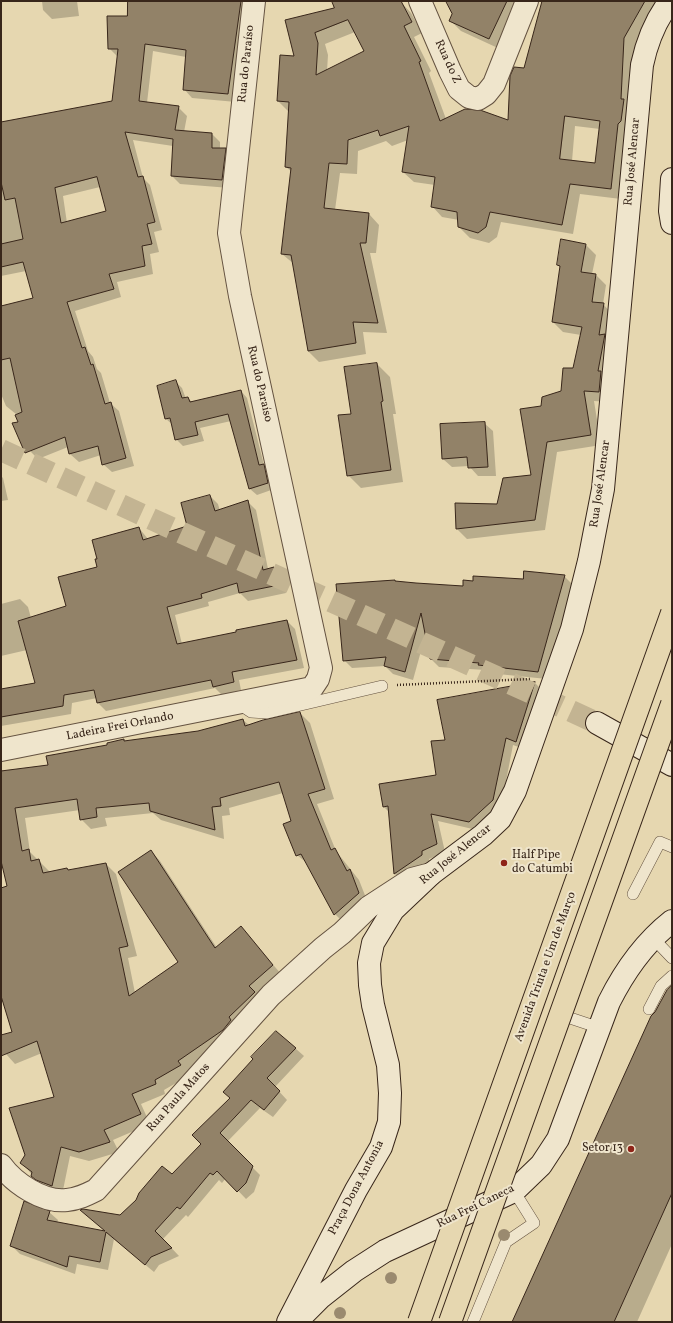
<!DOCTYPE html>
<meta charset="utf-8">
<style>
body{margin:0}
#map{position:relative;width:673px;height:1323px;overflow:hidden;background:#e6d7b0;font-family:Vollkorn,serif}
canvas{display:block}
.frame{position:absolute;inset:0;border:2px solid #38261a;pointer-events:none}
</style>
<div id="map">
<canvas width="673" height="1323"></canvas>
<div class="frame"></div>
</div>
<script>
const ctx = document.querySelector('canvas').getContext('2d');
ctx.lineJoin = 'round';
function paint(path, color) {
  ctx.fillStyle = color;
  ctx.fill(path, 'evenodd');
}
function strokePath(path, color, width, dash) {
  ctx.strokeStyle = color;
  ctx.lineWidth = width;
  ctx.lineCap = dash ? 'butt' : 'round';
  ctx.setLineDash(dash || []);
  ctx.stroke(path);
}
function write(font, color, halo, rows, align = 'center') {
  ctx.font = font + ' Vollkorn,serif';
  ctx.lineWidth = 4;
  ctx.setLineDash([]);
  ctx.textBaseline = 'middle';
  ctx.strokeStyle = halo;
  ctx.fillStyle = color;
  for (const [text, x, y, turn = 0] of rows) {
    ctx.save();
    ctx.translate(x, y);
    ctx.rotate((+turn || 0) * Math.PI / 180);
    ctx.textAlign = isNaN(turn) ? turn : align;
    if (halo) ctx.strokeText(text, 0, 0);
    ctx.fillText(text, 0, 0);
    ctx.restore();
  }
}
paint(new Path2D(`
 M42 1H77L79 16 52 19 43 10Z
 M129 1H253L236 102 192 98 184 89 186 57 153 51 147 103 178 107 187 116 184 132 212 134 220 142V149H225L233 158 230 188 180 184 172 176 173 146 133 140 143 178 150 185 162 230 154 232 159 252 150 254 153 274 117 282 121 297 75 311 88 351 93 357 97 369 101 373 110 403 119 411 134 466 112 472 103 464 101 455 79 462 70 454 68 447 38 459 30 451 16 414 6 406 1 394V307L34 299 26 271 1 276V122L113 102 118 57 109 48 128 17ZM100 187 107 212 67 223 63 196Z
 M334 1H400L411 13 422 33 414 37 431 71 429 73 446 119 509 121 543 1H662L634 49 631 108 621 199 580 194 573 234 501 222 497 237 489 243 470 238 459 227V220L442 217 432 206 435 185 414 182 403 172 408 140 392 146 386 141 358 151 357 174 340 173 335 210 369 214 379 225 376 253H370L387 333 363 332 366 354 319 362 308 351 294 264 282 254 292 172 286 167 289 112 278 101 295 57 286 21 338 8ZM355 32 366 52 327 71 328 55 325 44ZM575 126 600 129 596 164 572 161Z
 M447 1H515L520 6 500 49 461 31 450 20 453 14Z
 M586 245 596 255 592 274 596 275 606 285 603 304 613 315 609 402 594 401 601 445 557 452 545 530 467 539 457 529 498 505 532 476 542 407 562 392 574 369 581 335 563 332 553 322 561 268 558 265Z
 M377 364 390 377 396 414H393L403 482 361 488 348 475Z
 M175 381 182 388 186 399 188 398 192 402 241 391 247 398 264 465 270 471 274 489 257 495 250 489 231 421 200 428 204 441 183 446 176 439 173 425 166 419 158 387Z
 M484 423 493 431 496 476H478L469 466 452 467 443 459Z
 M1 476 3 478 8 500 1 501Z
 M210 496 218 504 220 511 248 502 256 510 268 569 274 568 282 576 286 593 248 601 240 593 208 602 209 606 175 615 182 644 287 621 295 629 304 668 239 680 241 690 222 695 215 688 106 711 98 703 97 698 72 703 71 714 1 726V690L36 684 27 650 1 656V604L20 599 28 607 31 618 68 607 98 568 139 528 148 539 188 527Z
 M564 576 572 584 547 679 488 673 485 670 439 667 431 659 426 633 413 680 393 674 385 666 352 668 344 660 395 581 396 582 463 587Z
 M535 683 543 691 524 749 513 745 501 807 477 830 438 821 445 852 429 859 430 863 403 881 395 874 390 813 384 807 437 776 446 740 438 700Z
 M300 713 310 723 334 799 317 804 336 851 359 880 368 903 345 924 335 914 308 864 297 855 293 821 283 793 229 808 230 815 222 816 224 839 161 820 153 813 105 818 107 826 91 829 81 819 80 810 25 818 30 852 50 872 69 871 106 864 116 874 137 956 128 958 135 993 179 962 151 851 160 861 217 948 241 928 282 975 233 1039 187 1071 190 1075 164 1090 165 1094 141 1104 150 1124 113 1140 119 1152 89 1161 70 1156 62 1195 42 1186 21 1162 56 1098 42 1053 15 1064 6 1054 13 1032 1 992V889L9 887 1 857V769L4 772 49 766 124 740 126 742 199 732 243 720 249 725Z
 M672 1000V1244L637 1322H513Z
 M295 1048 304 1056 275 1087 287 1100 273 1117 260 1108 227 1142 260 1175 254 1192 246 1199 226 1178 222 1183 219 1180 188 1217 186 1215 163 1239 179 1256 159 1265 154 1272 114 1239 108 1270 77 1264 75 1274 20 1254 11 1245 49 1212 58 1220 57 1223 106 1232 82 1211 120 1216 172 1175Z`), '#0003');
const building = new Path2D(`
 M128 1H241L228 94 183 90 186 50 145 44 139 101 179 106 175 130 212 133V148H226L222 180 171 176 173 139 125 132 138 177 143 176 155 222 147 224 152 244 142 246 145 266 109 274 114 289 67 302 82 348 85 347 91 365 93 364 105 404 111 402 126 458 102 465 98 446 69 454 65 437 25 453 12 423 18 422 15 415 22 412 10 358 1 360V306L33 298 23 262 1 267V244L23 239 15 198 5 200 1 182V122L112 101 118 49H108L107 16H127ZM97 177 106 211 61 223 55 188Z
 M332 1H401L412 22 404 26 421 61 419 62 440 121 465 109 480 110 508 120 510 76 514 67 524 68 542 1H645L624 38 621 99H624L621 121 618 124 611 189 570 184 562 225 490 212 486 227 478 233 458 227 457 212 431 207 435 177 402 172 409 126 380 136 378 130 348 140 347 164 329 163 324 208 369 213 366 243H360L378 323 353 322 356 343 308 351 291 255 281 254 291 168 285 167 289 102 277 101 280 55 294 56 285 20 334 8ZM348 20 364 51 316 75 318 43 315 33ZM565 116 600 121 595 163 560 159Z
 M446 1H507L489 39 449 21 452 14Z
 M561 239 586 244 581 272 596 274 592 302 604 303 599 335 605 334 598 371H601L599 392 584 391 591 435 547 442 535 520 456 529 455 503 497 504 503 478 531 475 520 409 541 406 542 397 561 391 563 368H573L582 327 552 322 560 266 557 265Z
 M377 363 383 401 381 402 391 470 347 476 338 415 351 414 344 367Z
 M176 380 182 398 188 397 190 402 241 390 259 465 264 464 268 483 249 489 228 414 195 422 198 435 175 440 170 418 165 419 157 386Z
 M485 422 488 467 468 468 467 457 442 459 440 424Z
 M210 495 215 511 248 500 263 570 274 567 279 585 239 593 237 583 201 594 202 598 167 607 177 644 236 632V630L287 620 297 660 232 672 234 682 213 687 211 680 97 703 94 690 64 695 63 706 1 717V689L35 683 18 621 66 606 58 577 97 567 95 559H97L92 540 139 527 143 540 187 526 181 503Z
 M524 571 565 575 538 672 478 665 479 663 430 659 421 613 405 672 384 666 386 657 343 661 336 584 395 580V581L416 583 463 586V580L473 581V576L523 579Z
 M535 682 516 742 506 738 493 800 469 822 431 814 437 844 422 851V855L394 874 388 806 383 807 379 784 436 775 431 741 445 740 437 700Z
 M300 712 325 789 308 794 331 850 335 848 347 871 350 869 359 893 334 915 301 854 296 856 283 824 291 821 279 782 220 798 221 806 212 807 215 830 150 811 149 803 96 808 97 817 80 820 77 799 15 808 22 851 29 849 31 861 39 859 43 873 67 868 68 870 106 863 128 946 119 948 129 996 178 962 118 872 151 850 215 948 241 926 273 965 249 986 255 992 229 1017 231 1020 223 1030 178 1061 181 1065 155 1080 156 1084 132 1094 141 1114 104 1130 110 1142 79 1152 61 1147 52 1186 36 1180 31 1176 32 1172 20 1163 25 1155 9 1108 54 1097 37 1041 1 1056V1035L12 1032 1 996V888L7 886 1 861V771L48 765 46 756 107 745V743L124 739V741L198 731 243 719 245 726 263 720Z
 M672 985V1193L614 1322H512L651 1016 655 1012 667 990Z
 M276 1031 296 1048 267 1078 280 1091 264 1110 251 1100 220 1133 253 1166 246 1183 237 1192 217 1171 213 1175 210 1173 180 1209 177 1207 155 1231 172 1248 151 1257 145 1265 106 1232 100 1262 69 1256 67 1267 10 1246 24 1201 50 1211 47 1220 105 1231 80 1210 83 1209 120 1215 136 1200 139 1193 162 1166 172 1174 201 1144 192 1135 230 1098 223 1092 253 1059 251 1057Z`);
paint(building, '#928268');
strokePath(building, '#38261a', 1);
strokePath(new Path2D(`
 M1 450 597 723`), '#c3b492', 22, [22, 11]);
const lane = new Path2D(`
 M239 704 251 712 267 713 382 686
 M633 894 660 842 672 847
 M653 938 672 958
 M649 1009 661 986 672 976
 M567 1017 600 1028
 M473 1322 506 1242 534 1223 514 1191`);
const street = new Path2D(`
 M420 1 450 71 459 89 469 97 478 99 486 94 494 84 527 1
 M1 750 312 688 318 679 321 668 240 296 229 233 254 1
 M1 1165C14 1183 43 1203 67 1200 78 1199 86 1195 96 1190L271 995 323 948 342 933 369 907 412 879 431 874`);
const secondary = new Path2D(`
 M672 179 670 211 672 223
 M597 723 672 765
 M288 1322 356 1190 381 1147 389 1122 390 1093 388 1065 373 1005 370 985 369 963 373 943 393 910 431 874 483 835 500 819 515 791 572 629 589 561 603 489 642 65C647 41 655 21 670 1
 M296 1322 321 1297 354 1271 385 1251 514 1191 541 1165 558 1139 609 1002C625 970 644 943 672 921`);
strokePath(lane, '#645240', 12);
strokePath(street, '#645240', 24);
strokePath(secondary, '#38261a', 24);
strokePath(new Path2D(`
 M397 685 530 679`), '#38261a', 2.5, [1, 2]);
strokePath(lane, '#efe5cc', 11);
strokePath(street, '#efe5cc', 22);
strokePath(secondary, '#efe5cc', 22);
const primaryBridge = new Path2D(`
 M419 1322 672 613
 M450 1322 672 704`);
strokePath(primaryBridge, '#38261a', 24, []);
strokePath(primaryBridge, '#e6d7b0', 22);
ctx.fillStyle = '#9a8a6f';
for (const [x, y] of [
 [504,1235],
 [391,1278],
 [340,1313]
]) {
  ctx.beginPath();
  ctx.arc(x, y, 6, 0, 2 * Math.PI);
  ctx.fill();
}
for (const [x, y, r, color] of [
 [504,863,4,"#8f2418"],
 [631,1149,4,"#8f2418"]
]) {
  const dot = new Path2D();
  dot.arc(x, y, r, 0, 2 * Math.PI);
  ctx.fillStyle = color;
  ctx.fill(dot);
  strokePath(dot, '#efe5cc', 1.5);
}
write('12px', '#38261a', '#efe5cc', [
 ["Rua do Z",447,62,65],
 ["Rua do Paraíso",247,64,-84],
 ["Rua José Alencar",633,162,-85],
 ["Rua do Paraíso",259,384,77],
 ["Rua José Alencar",601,484,-82],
 ["Ladeira Frei Orlando",120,727,-11],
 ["Rua José Alencar",456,855,-39],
 ["Avenida Trinta e Um de Março",546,967,-70],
 ["Rua Paula Matos",179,1098,-48],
 ["Praça Dona Antonia",357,1188,-62],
 ["Rua Frei Caneca",476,1207,-26]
]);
write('12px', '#38261a', '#efe5cc', [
 ["Half Pipe",512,856],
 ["do Catumbi",512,870],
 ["Setor 13",623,1149,"right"]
], 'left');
</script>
